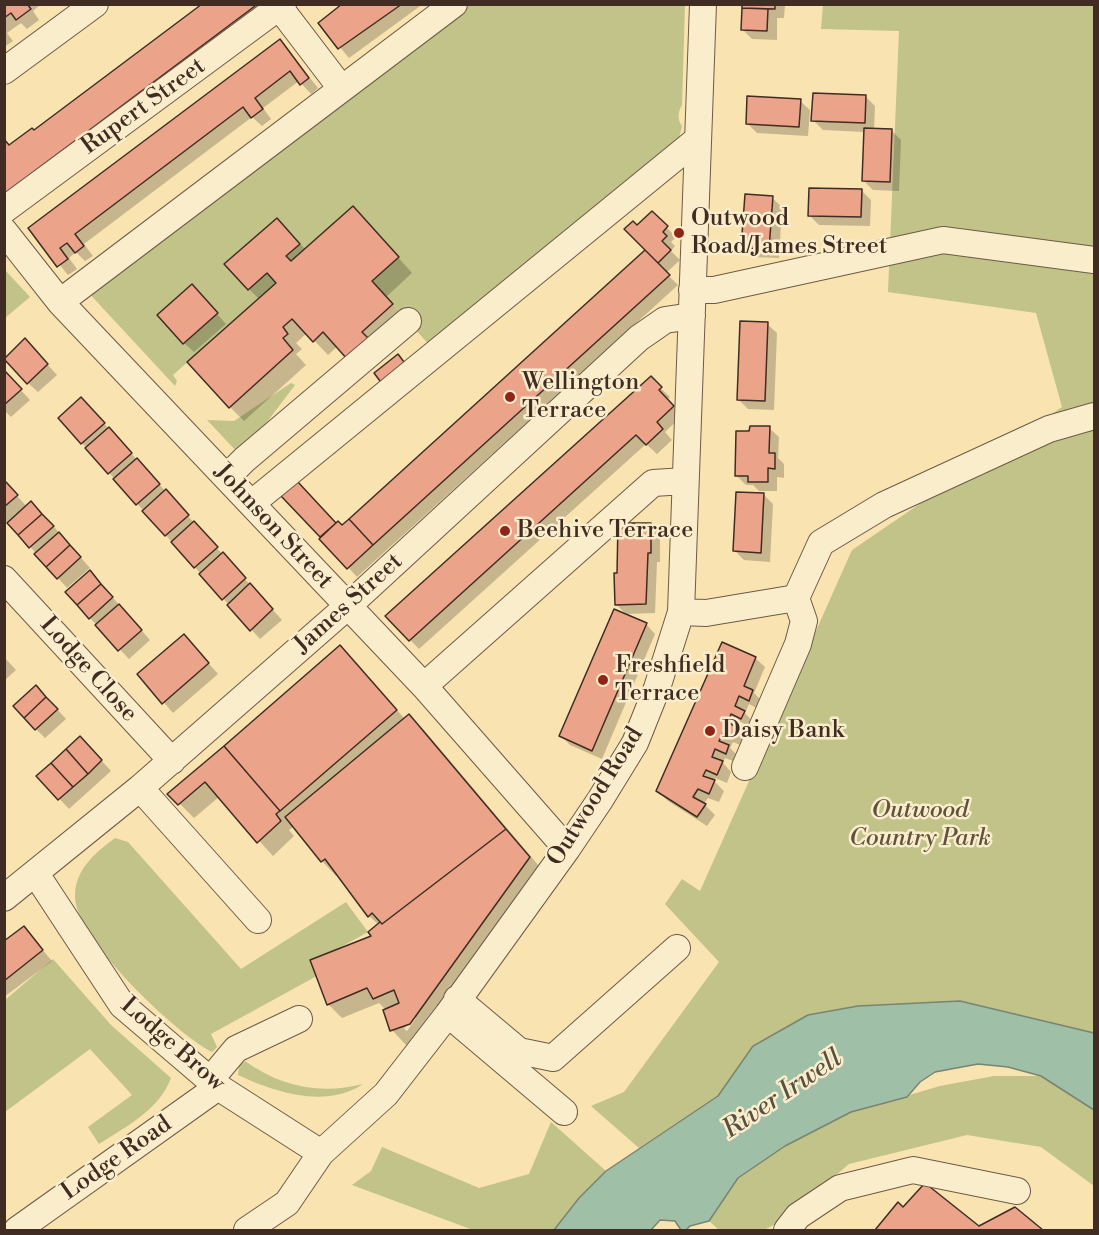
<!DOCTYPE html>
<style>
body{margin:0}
#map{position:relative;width:1099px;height:1235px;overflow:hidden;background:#f8e3b1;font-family:"Libre Bodoni",serif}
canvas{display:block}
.frame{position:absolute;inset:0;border:6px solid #402c22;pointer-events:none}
</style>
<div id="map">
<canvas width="1099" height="1235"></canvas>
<div class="frame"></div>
</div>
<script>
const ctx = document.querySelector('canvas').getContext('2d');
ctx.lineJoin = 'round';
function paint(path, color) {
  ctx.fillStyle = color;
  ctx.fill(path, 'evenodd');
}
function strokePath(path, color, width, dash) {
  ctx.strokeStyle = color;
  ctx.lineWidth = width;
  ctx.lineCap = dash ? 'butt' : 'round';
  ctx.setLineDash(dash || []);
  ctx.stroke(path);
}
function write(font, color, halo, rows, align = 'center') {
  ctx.font = font + ' "Libre Bodoni",serif';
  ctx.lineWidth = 5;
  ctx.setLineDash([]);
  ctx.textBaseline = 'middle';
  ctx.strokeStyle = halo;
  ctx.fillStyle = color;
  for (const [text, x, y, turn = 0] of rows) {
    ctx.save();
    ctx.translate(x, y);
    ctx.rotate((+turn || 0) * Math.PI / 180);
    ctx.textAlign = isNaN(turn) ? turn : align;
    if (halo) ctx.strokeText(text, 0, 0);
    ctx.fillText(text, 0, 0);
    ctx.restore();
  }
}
paint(new Path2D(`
 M470 5H685L682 105C678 111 677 120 682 126L678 142 432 348 372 281 399 257 353 206 291 261 286 256 300 243 277 218 225 264 247 290 267 273 276 283 173 375 177 381 175 386 86 290Z
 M823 5H1094V1033L960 1001 858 1006 808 1015 753 1045 718 1096 639 1148 591 1106 624 1092 719 962 665 904 682 879 700 891 852 550 1062 407 1036 313 888 292 899 31 821 29Z
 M5 270 30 297 5 318Z
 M291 383 295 385 264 426 238 453 207 420 234 421Z
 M115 838 128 842 241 969 346 902 368 932 341 947 346 960 211 1034 217 1047 212 1052C176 1034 74 937 75 896 75 869 96 852 115 838Z
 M53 959 111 1025 171 1078C159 1110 127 1126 99 1144L88 1127 132 1095 90 1049 5 1112V1000Z
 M245 1061C281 1087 321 1095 363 1084 326 1109 274 1092 238 1075L239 1066Z
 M994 1076H1041L1094 1110V1186L1041 1147 967 1135 849 1164 785 1219 764 1230H719L709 1221 738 1178 785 1146 851 1112 940 1086Z
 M551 1122 606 1171 579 1198 554 1230H473L352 1185 371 1171 382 1147 479 1188 529 1174Z`), '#c1c389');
const water = new Path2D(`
 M960 1001 1094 1033V1110L1041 1076 1008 1067 978 1064 935 1072 920 1082 907 1097 851 1112 785 1146 738 1178 709 1221 690 1226 686 1230H681L675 1221 660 1220 651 1230H554L579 1198 606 1171 718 1096 753 1046 808 1015 858 1006Z`);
paint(water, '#9fbfa7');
strokePath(water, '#798472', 1.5);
paint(new Path2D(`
 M4 4H41L33 11 39 20 27 29 21 23 7 33 13 41 4 47Z
 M205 4H254L263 17 4 195V139L11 146 34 132Z
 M345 4H423L349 58 320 23Z
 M743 4H785L784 18H777V40L752 39 742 29Z
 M280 41 318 88 311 94 299 81 263 108 271 119 262 126 252 117 84 244 93 256 85 261 76 252 69 258 77 269 68 275 30 228Z
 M865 96 875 106 874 130H891L901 140 899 191 873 190 864 181 865 132 823 130 813 120Z
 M800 101 810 110 808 136 757 133 747 123Z
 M861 190 871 200 870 226 819 225 809 215Z
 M772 198 782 207 779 258 752 257 743 247Z
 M652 213 676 237 671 242 675 246 671 251 680 260 666 273 678 285 357 577 283 496 342 527 647 250 637 227Z
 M277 220 306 250 367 222 412 273 386 297 406 319 376 347 338 346 328 355 307 333 296 343 302 349 296 354 306 365 244 421 230 407 260 300 249 289Z
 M201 296 226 324 194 352 184 343Z
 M767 324 777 333 774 410 748 409 738 399Z
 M34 350 57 375 38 392 28 383Z
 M4 372 30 400 11 417 4 410Z
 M650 378 670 397 667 400 682 416 665 432 672 440 657 454 646 444 419 649 387 616Z
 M91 409 282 620 260 639 82 443Z
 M769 428 779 437 778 458 784 464V478L777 477V491H759L753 485H746L736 475 751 433Z
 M4 481 27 507 31 503 41 512 90 568 67 588 8 522 4 525Z
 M764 495 773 504 770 562 744 560 735 551Z
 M650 524 660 534V562H657L655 613 626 614 616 604 618 575Z
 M99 582 150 640 129 659 90 618Z
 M646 624 655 634 602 759 570 745 561 736Z
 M193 646 218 674 173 713 139 674Z
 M340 647 405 719 409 716 424 730 544 872 425 1038 406 1045 392 1030 386 1010 379 1003 342 1018 328 1004 373 937 379 925 369 916 338 874 336 876 322 861 294 826 289 830 294 836 273 856 219 797 194 818 170 794ZM413 1018H416L407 1031 404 1029Z
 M4 657 16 670 5 680 4 679Z
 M755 658 765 667 754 693 762 701 758 709 749 704 745 713 753 722 750 727 741 722 738 730 746 739 743 746 733 742 730 748 738 756 736 762 725 758 723 763 731 772 727 783 715 778 714 781 724 791 719 802 708 798 704 804 715 815 707 826 668 801 658 791Z
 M45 696 66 719 45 738 36 729Z
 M90 748 111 771 69 809 38 776Z
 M24 928 52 961 4 997V943Z
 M898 1205 903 1209 979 1228 1015 1208 1040 1230H877Z`), '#0003');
const building = new Path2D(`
 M4 4H27L31 9 16 20 11 13 4 18Z
 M202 4H254L255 6 4 194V139L9 145 32 128 34 130Z
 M342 4H402L338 49 318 23Z
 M742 4H775V9L742 8Z
 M742 8 768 9 767 31 741 30Z
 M280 39 309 78 300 85 290 71 255 98 263 109 251 118 243 107 75 234 84 246 75 253 67 243 60 248 68 259 57 267 28 228Z
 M813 93 866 95 865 123 811 121Z
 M747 96 801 99 799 127 746 124Z
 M864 128 892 129 890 182 862 181Z
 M809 188 862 189 861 217 808 216Z
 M745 194 773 196 769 249 741 248Z
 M353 206 399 257 372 281 393 304 362 332 370 340 348 360 323 332 313 342 292 319 283 327 288 334 283 338 293 350 229 408 187 362 276 283 267 273 248 290 224 264 277 218 300 244 286 256 291 261Z
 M652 211 668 226 663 232 667 236 662 241 671 250 658 263 624 229 633 221 637 225Z
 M645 250 670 275 373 545 349 519Z
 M192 284 218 313 183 344 157 315Z
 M740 321 768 322 765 401 737 400Z
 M25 338 48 364 27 384 4 359Z
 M398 354 407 366 383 385 374 373Z
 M4 370 22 389 4 405Z
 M651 376 662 387 659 390 674 406 657 422 663 429 646 445 636 435 409 641 385 616Z
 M81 397 105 423 81 444 58 418Z
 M750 426H770L769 453H775V469L768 468V482H748V476H735L736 431H749Z
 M109 427 132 453 108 474 85 448Z
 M137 458 160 484 136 505 113 479Z
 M297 481 336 523 320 537 281 496Z
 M6 482 18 495 4 507V483Z
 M166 489 189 515 165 536 142 511Z
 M736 492 764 493 761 553 733 551Z
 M31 501 42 514 18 535 7 523Z
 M42 514 54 526 29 548 18 535Z
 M349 519 373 545 347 569 319 539 338 521 342 525Z
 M194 521 218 547 194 568 171 542Z
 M618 523H651V553H648L646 604 615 605 614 573H617Z
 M59 532 70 545 46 567 34 554Z
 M70 545 81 557 57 579 46 567Z
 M223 552 246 578 222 600 199 574Z
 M90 570 101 584 77 605 65 592Z
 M250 583 273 609 250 631 227 605Z
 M101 584 113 597 89 619 77 605Z
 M119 604 142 630 118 651 95 625Z
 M614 609 647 623 592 751 559 736Z
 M184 634 209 663 162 704 137 674Z
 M722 642 756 657 744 686 753 690 749 701 739 696 735 706 745 711 741 719 731 714 728 722 737 728 734 738 723 733 719 741 729 745 726 754 715 749 712 757 723 761 717 775 706 770 703 776 715 780 709 794 698 789 693 797 706 804 697 817 656 791Z
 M340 645 397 710 280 811 224 746Z
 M36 685 46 697 24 718 13 706Z
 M46 697 58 709 35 730 24 718Z
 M409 714 506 829 382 924 372 913 368 917 325 859 321 862 285 817Z
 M80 736 102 760 88 774 66 749Z
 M224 746 280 811 276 814 281 821 257 843 205 782 178 805 167 794Z
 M66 749 88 774 73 787 51 763Z
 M51 763 73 787 58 800 36 776Z
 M506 829 530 857 410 1024 390 1031 383 1010 399 1003 394 990 373 999 367 988 327 1005 310 960 371 936 368 932 380 922 382 924Z
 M24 926 43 950 4 981V941Z
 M925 1183 979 1226 1015 1207 1043 1230H875L898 1202 903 1207Z`);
paint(building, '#eba48a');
strokePath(building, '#402c22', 1.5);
const minor = new Path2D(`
 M277 4 341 88
 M4 71 95 4
 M4 210 283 4
 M4 231 60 302 424 686 567 849
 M692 290H714L943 240 1094 260
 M60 302 454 4
 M227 477 244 460 408 321
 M252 503 698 139
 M4 579 172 761
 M681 612 706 613 796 598 821 543 884 505 1049 429 1094 416
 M424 686 653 483 685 481
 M745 767 798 644 804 621 796 598
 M140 788 258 920
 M36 874 122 1005 218 1087 321 1153
 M4 898 140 788 348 606 639 338 665 320 692 316
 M457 999 519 1051 553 1058 677 948
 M448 1014 564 1112
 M210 1080 236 1049 299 1019
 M17 1230 218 1087
 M247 1230 287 1203 321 1153 386 1094 448 1014 567 849 600 800 635 743 657 688 681 612 703 4
 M787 1230 798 1216 840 1188 913 1170 1017 1191`);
strokePath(minor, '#6e5a46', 28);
strokePath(minor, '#faedcc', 26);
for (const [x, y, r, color] of [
 [679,233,6,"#8f2418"],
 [510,397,6,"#8f2418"],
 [505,531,6,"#8f2418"],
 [603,680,6,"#8f2418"],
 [710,731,6,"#8f2418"]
]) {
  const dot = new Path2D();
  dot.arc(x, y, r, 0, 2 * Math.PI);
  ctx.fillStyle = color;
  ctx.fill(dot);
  strokePath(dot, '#faedcc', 2);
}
write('24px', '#402c22', '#faedcc', [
 ["Rupert Street",144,107,-36],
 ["Johnson Street",273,527,47],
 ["James Street",349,604,-42],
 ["Lodge Close",88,670,48],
 ["Outwood Road",596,797,-58],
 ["Lodge Brow",172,1045,41],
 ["Lodge Road",117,1159,-35]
]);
write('24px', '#402c22', '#faedcc', [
 ["Outwood",691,219],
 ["Road/James Street",691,247],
 ["Wellington",522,383],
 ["Terrace",522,411],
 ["Beehive Terrace",517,531],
 ["Freshfield",615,666],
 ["Terrace",615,694],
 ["Daisy Bank",722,731]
], 'left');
write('italic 24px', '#60523c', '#faedcc', [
 ["Outwood",920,811],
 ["Country Park",920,839]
]);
write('italic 26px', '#585143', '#faedcc', [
 ["River Irwell",783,1095,-34]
]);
</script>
